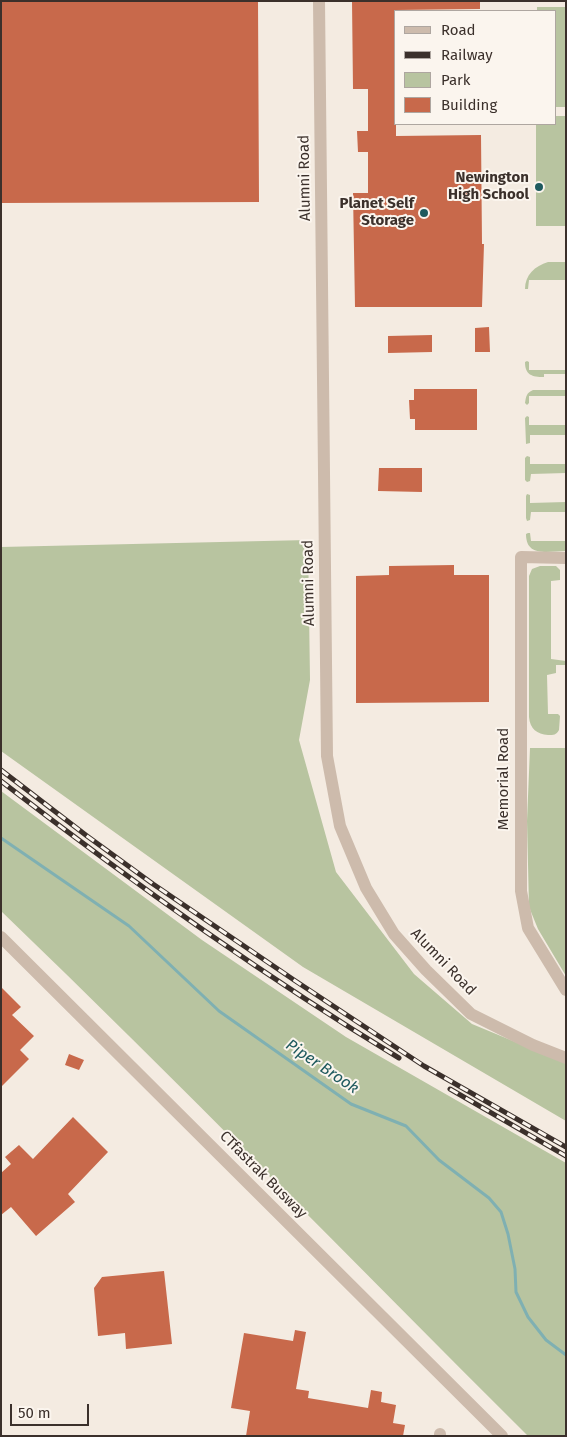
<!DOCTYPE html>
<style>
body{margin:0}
#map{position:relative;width:567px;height:1437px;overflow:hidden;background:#f4ebe1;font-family:"Fira Sans",sans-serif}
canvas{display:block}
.frame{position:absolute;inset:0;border:2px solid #3b302b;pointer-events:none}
.legend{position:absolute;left:394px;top:10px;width:162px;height:115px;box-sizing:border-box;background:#fbf5ee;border:1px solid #aea6a0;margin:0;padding:6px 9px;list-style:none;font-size:15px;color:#3b302b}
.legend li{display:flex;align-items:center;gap:10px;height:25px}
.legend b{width:25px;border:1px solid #aea6a0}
.scale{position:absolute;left:10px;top:1404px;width:79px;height:22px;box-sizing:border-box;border:2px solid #3b302b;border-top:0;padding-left:6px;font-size:15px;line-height:18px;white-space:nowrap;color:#3b302b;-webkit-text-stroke:4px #fbf5ee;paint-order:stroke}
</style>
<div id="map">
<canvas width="567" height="1437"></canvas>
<div class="frame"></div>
<ul class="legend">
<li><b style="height:6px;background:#cdbbac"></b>Road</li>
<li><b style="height:6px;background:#3b302b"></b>Railway</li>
<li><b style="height:14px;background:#b8c4a0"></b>Park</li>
<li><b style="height:14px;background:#c8694b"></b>Building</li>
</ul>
<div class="scale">50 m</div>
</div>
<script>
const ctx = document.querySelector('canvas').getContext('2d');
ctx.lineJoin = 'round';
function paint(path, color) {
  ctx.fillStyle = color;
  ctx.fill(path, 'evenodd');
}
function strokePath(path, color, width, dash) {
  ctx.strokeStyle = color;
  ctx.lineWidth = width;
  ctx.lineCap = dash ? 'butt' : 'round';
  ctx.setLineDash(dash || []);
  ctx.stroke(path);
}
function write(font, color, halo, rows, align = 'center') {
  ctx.font = font + ' "Fira Sans",sans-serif';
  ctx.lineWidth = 4;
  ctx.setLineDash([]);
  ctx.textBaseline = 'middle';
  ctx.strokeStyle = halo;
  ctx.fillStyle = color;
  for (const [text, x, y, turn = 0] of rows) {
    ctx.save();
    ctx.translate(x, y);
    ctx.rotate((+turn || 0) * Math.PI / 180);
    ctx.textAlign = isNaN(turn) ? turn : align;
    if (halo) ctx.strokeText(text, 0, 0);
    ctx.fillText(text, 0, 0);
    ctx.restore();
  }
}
paint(new Path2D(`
 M537 7H566V107H556V11H537Z
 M556 116H566V226H536V124H556Z
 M548 262H566V280H529L528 289H525C525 275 535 266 548 262Z
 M527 361 529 362V370H566V374H544V377C532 377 525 375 525 362Z
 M533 390H566V396H529V403L527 405 525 403C526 397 526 393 533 390Z
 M527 416 529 417V425H566V435H530V443L526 444 525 418Z
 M527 456 530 457V464H566V473L531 474 530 481 527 482 525 480V458Z
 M527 494 530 495V503L566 502V512H531L530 520 527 521 526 518V496Z
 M528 533H530L531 541H566V551C549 551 526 558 526 534Z
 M308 540 310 680 299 740 336 872 414 974 472 1024 566 1063V1121L303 967 1 751V547Z
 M540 566H556L560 570V580L551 581V659L566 661V665H556V673L547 675 548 714H558L560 716 559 730C556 735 554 735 548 735 537 734 530 729 529 717V576L532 569Z
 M530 748H566V976L538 929 529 907 527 821Z
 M1 791 202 940 346 1037 566 1163V1436H528C352 1261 180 1083 1 911Z`), '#b8c4a0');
strokePath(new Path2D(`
 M1 838 129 926 219 1011 351 1104 406 1126 439 1160 489 1198 501 1212 508 1234 515 1269 516 1292 528 1317 546 1340 566 1355`), '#7fb0b2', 3);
paint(new Path2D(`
 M1 1H258L259 202 1 203Z
 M352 1H480V9L396 10V136L481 135 482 244H484L482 307H355L353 193H368V152H358L357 131H368V89H353Z
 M489 327 490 352H475V328Z
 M432 335V352L388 353V336Z
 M414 389H477V430H415V419H410L409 400H414Z
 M379 468H422V492L378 491Z
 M454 565V575H489V702L356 703V576L389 575V566Z
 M1 987 21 1007 12 1015 34 1036 20 1050 29 1059 1 1087Z
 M69 1054 84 1060 79 1070 65 1065Z
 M73 1117 108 1152 68 1194 75 1202 36 1236 11 1207 1 1215V1173L11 1164 5 1157 19 1145 33 1159Z
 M164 1271 172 1344 126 1349 125 1333 98 1336 94 1288 102 1277Z
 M295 1330 306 1332 296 1389 309 1391 308 1398 368 1408 371 1390 382 1392 381 1402 396 1405 393 1423 405 1425 403 1436H246L250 1411 231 1408 244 1333 293 1341Z`), '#c8694b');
strokePath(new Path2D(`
 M319 1 327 756 340 826 366 888 394 934 426 970 471 1014 533 1045 566 1058
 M566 558 521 557V891L528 928 566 990
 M1 937 502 1436
 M440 1436V1434`), '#cdbbac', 12);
const rail = new Path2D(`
 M1 770 87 836 153 884 294 980 424 1066 566 1147
 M1 781C129 880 261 974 399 1058
 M450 1089 566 1156`);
strokePath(rail, '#3b302b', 5);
strokePath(rail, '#fbf5ee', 3, [9]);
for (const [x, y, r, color] of [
 [539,187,5,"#1f5a5e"],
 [424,213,5,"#1f5a5e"]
]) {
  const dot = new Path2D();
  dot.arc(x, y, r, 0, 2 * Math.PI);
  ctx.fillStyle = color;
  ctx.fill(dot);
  strokePath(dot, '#fbf5ee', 2);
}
write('15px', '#3b302b', '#fbf5ee', [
 ["Alumni Road",305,178,-91],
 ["Alumni Road",309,583,-91],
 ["Memorial Road",504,779,-90],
 ["Alumni Road",443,962,46],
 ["CTfastrak Busway",263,1175,45]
]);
write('bold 15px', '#3b302b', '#fbf5ee', [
 ["Newington",529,178],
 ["High School",529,195],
 ["Planet Self",414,204],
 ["Storage",414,221]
], 'right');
write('italic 16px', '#1f5a5e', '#fbf5ee', [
 ["Piper Brook",322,1067,34]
]);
</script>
